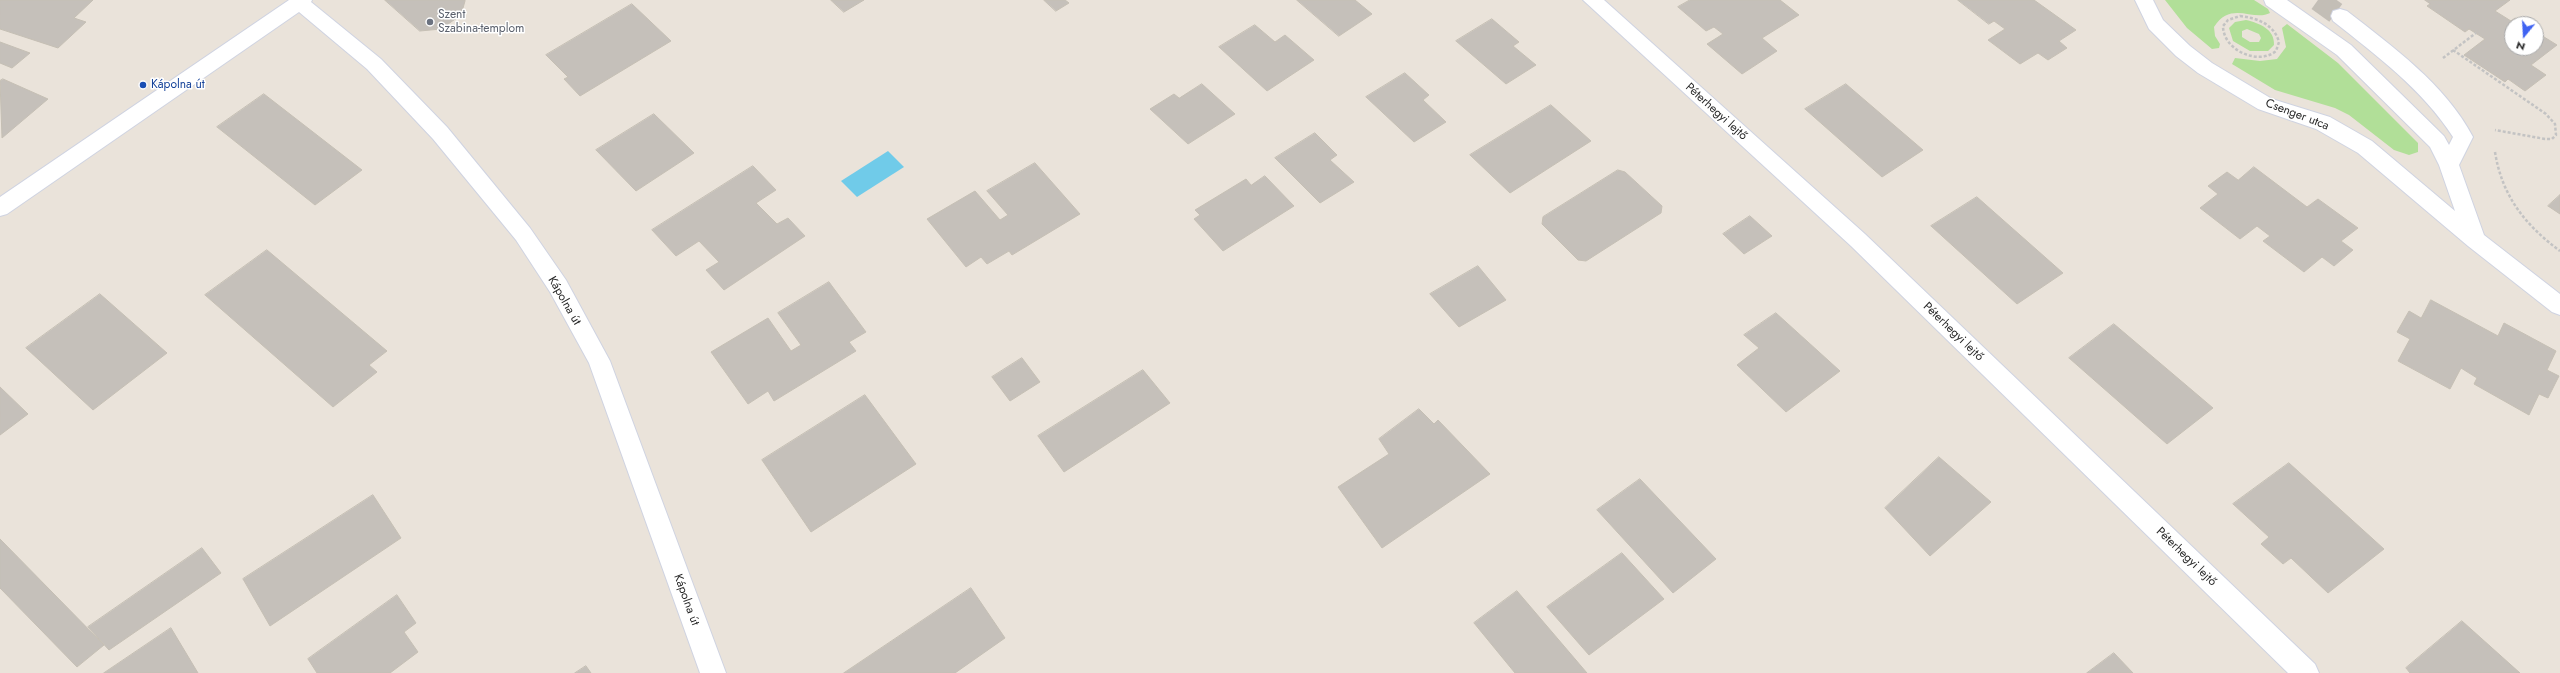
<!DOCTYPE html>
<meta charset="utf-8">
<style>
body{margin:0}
#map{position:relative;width:2560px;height:673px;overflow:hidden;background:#eae3da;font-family:Jost,sans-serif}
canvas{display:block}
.north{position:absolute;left:2504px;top:16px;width:40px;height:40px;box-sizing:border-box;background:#fff;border:1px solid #a9a9a9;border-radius:50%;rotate:198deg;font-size:11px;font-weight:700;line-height:16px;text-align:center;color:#282828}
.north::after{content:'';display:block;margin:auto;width:14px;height:18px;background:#3f63f2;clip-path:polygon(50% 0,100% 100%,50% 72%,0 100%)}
</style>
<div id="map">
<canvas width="2560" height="673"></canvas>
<div class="north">N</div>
</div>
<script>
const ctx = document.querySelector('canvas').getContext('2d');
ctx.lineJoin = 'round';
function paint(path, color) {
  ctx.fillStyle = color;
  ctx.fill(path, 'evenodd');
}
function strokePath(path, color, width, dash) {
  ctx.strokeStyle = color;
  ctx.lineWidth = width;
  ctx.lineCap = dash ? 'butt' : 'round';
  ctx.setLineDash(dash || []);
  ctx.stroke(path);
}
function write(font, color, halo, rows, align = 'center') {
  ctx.font = font + ' Jost,sans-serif';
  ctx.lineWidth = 3;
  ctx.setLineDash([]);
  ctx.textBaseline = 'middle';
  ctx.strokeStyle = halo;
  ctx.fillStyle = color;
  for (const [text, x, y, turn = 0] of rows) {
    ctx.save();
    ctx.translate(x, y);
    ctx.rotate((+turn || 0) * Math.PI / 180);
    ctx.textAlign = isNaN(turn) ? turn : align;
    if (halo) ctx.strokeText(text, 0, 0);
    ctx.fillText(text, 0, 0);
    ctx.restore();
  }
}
paint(new Path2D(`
 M2165 0H2254L2268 9 2270 13C2253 22 2231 0 2214 27L2215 36 2220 44 2219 48 2212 49 2187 28Z
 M2246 20C2259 23 2275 29 2274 45L2268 51H2250L2233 41 2229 28 2235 22ZM2247 29 2259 34 2261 38 2259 42H2250L2242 37V31Z
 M2287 24 2338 63 2418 143V152L2409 155 2394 150 2349 115 2335 108 2275 90 2232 64 2235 58 2260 61 2277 59 2286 47 2282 28Z`), '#b1df98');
paint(new Path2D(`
 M888 151 904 167 857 197 841 181Z`), '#70cbe9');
const building = new Path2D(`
 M0 0H93L74 18 86 22 58 48 0 29Z
 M385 0H465V1L461 15 441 29 420 31Z
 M831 0H864L844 12Z
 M1044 0H1065L1069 3 1056 11Z
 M1297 0H1355L1372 14 1339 36Z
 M1690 0H1780L1799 15 1762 38 1777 51 1742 74 1707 44 1723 34 1714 27 1706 31 1678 7Z
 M1958 0H2034L2076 30 2059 41 2067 48 2048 60 2038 53 2020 64 1988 40 2005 29 1994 21 1989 24Z
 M2425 0H2510L2495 11 2511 21 2515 18 2524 24H2512V48H2536V32L2557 45 2531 65 2546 75 2525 91 2508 79 2505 82 2464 55 2485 39 2469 29 2465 32 2427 6 2430 4Z
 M632 4 671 41 580 96 564 79 568 77 546 55Z
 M1492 19 1519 42 1513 46 1536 65 1506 84 1456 41Z
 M1255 25 1275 42 1285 35 1314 60 1267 91 1219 47Z
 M0 42 30 53 12 68 0 63Z
 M1405 73 1429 95 1423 100 1446 122 1414 142 1366 97Z
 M3 79 48 99 2 138 0 81Z
 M1202 84 1235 114 1188 144 1150 109 1174 94 1179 98Z
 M1846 84 1923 150 1882 177 1805 109Z
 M264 94 362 170 315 205 217 127Z
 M1551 105 1591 141 1510 193 1470 155Z
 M654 114 694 153 636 191 596 150Z
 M1315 133 1337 155 1330 160 1354 182 1320 203 1275 158Z
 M1035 163 1080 214 1012 255 1009 251 987 264 981 257 966 267 927 219 975 191 1000 220 1008 215 987 191Z
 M753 166 776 190 756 203 777 224 788 218 805 236 724 290 706 270 719 262 699 241 676 256 652 230Z
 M2254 167 2307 207 2318 199 2358 228 2341 241 2353 250 2334 266 2322 257 2304 272 2263 241 2270 236 2257 226 2240 239 2200 208 2218 194 2208 186 2227 172 2238 180Z
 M1618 170 1625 172 1662 206 1661 213 1586 261 1578 260 1542 224 1543 217Z
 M1265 176 1294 206 1223 251 1194 219 1200 215 1195 210 1246 179 1251 185Z
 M2560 195V214L2548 206Z
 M1977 197 2063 273 2017 304 1931 226Z
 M1750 216 1772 236 1744 254 1723 234Z
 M267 250 387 351 369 365 377 372 333 407 205 295Z
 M1478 266 1506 300 1459 327 1430 294Z
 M829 282 866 332 849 342 856 351 774 401 768 391 748 404 711 352 768 318 791 351 801 345 778 313Z
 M100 294 167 353 93 410 26 348Z
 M2431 300 2498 336 2504 323 2556 351 2547 370 2559 376 2548 398 2539 394 2529 415 2474 384 2477 378 2461 368 2450 389 2398 361 2410 339 2397 332 2409 311 2421 318Z
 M1776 313 1840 371 1786 412 1737 365 1759 348 1744 335Z
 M2114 324 2213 408 2167 444 2069 358Z
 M1022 358 1040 382 1010 401 992 377Z
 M1143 370 1170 403 1064 472 1038 436Z
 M0 387 28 414 0 435Z
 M865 395 916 464 811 532 762 460Z
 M1419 409 1434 424 1438 420 1490 474 1382 548 1338 487 1389 454 1379 439Z
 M1939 457 1991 502 1930 556 1885 508Z
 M2289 463 2384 549 2328 593 2291 558 2283 564 2261 544 2269 537 2233 504Z
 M1640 479 1716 559 1673 593 1597 510Z
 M373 495 401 538 270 626 243 579Z
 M0 539 104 645 77 667 0 588Z
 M202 548 221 573 109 650 88 627Z
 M1622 553 1664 599 1589 655 1547 607Z
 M971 588 1005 638 955 673H844Z
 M1517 591 1587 673H1515L1474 623Z
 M397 595 416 623 404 632 418 652 390 673H317L308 659Z
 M2462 621 2520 673H2410L2406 668Z
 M171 628 198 673H104Z
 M2114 653 2133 673H2087Z
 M586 666 591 673H575Z`);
paint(building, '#c5c0ba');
strokePath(building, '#c5bfb4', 1);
strokePath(new Path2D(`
 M2318 0 2340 16`), '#c3beb6', 22, [22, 11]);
const minor = new Path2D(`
 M289 0H312L311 2 381 59 447 127 530 228 566 280 610 361 726 673H700L589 363 550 292 516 240 433 139 367 69 299 12 7 214 0 216V197Z
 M1583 0H1604L1865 234 2315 664 2319 673H2288L1851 246Z
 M2135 0H2153L2163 20 2190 46 2212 63 2272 99 2330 117 2372 141 2455 211 2439 165 2430 147 2337 55 2266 5 2264 0H2287L2351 45 2444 136 2449 145 2453 137C2423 90 2377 56 2333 21L2331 16 2333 11 2340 9 2347 11C2393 47 2445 84 2473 137L2459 165 2484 235 2560 294V315L2552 312 2468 246 2358 153 2316 129 2258 109 2198 73 2176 56 2149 29Z`);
strokePath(minor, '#cfd3e1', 2);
strokePath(new Path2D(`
 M2240 16C2257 18 2274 24 2279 42L2276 51C2258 66 2223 50 2223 26L2228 20Z
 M2453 50 2546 114 2555 124 2556 135 2552 139H2545L2495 130
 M2443 58 2476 33
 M2495 152C2502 196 2525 225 2560 251`), '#c3c3c3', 2.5, [3, 2]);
paint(minor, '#fff');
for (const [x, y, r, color] of [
 [430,22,4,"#6b7280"],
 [143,85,4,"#1a4fb4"]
]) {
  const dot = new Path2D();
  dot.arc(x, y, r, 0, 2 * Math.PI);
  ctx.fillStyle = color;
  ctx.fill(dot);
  strokePath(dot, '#fff', 1.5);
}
write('12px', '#5b616d', '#fff', [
 ["Szent",438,15],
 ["Szabina-templom",438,29]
], 'left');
write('12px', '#164399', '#fff', [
 ["Kápolna út",151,85]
], 'left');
write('12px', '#282828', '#fff', [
 ["Péterhegyi lejtő",1716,112,42],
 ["Csenger utca",2297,115,21],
 ["Kápolna út",564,301,60],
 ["Péterhegyi lejtő",1953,332,44],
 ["Péterhegyi lejtő",2186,557,44],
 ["Kápolna út",686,600,70]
]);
</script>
